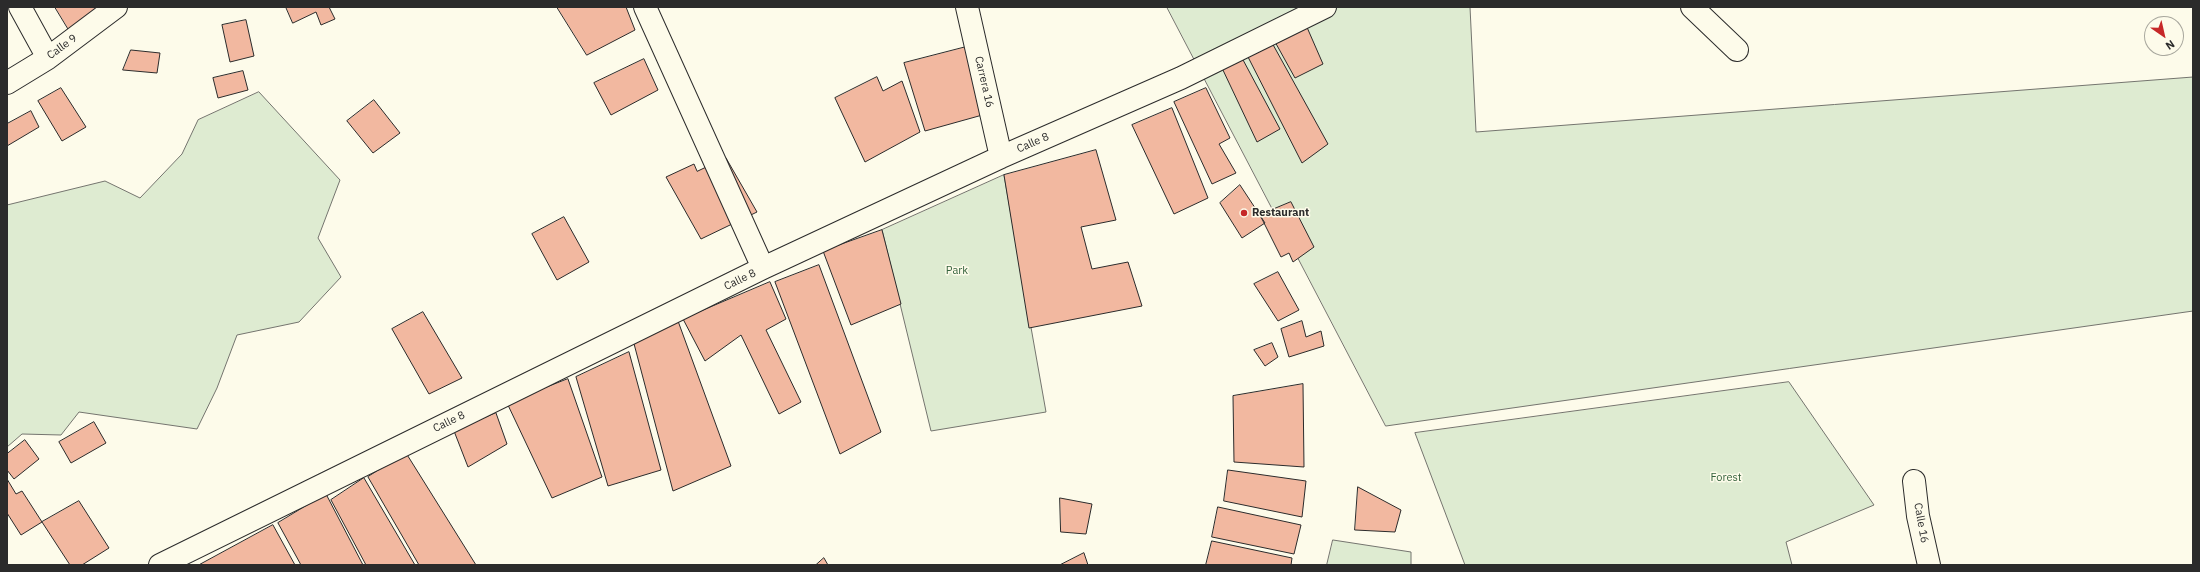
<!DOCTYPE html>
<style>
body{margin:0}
#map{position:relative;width:2200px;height:572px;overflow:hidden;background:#fdfbea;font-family:"IBM Plex Sans",sans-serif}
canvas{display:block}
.frame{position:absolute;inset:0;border:8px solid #2b2b2b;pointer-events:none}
.north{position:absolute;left:2144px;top:16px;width:40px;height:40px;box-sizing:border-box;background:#fdfbea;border:1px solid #a9a89e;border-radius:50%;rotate:146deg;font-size:11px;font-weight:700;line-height:16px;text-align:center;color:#2b2b2b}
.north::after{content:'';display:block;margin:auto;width:14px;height:18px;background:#c62828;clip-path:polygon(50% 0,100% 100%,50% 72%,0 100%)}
</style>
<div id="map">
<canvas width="2200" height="572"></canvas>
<div class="frame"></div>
<div class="north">N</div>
</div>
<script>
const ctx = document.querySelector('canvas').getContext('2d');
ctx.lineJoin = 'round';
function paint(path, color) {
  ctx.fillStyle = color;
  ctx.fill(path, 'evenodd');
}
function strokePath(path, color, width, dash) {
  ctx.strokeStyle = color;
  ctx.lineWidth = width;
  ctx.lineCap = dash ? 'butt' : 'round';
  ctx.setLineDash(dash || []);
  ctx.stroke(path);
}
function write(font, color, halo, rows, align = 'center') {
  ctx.font = font + ' "IBM Plex Sans",sans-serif';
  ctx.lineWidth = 3;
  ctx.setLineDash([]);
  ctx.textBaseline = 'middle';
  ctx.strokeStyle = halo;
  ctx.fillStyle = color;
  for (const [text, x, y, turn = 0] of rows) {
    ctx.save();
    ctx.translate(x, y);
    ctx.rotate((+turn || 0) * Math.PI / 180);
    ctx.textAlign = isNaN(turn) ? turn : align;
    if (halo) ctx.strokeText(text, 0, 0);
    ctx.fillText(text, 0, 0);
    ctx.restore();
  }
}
const green = new Path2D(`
 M1167 7H1470L1476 132 2193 77V311L1386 426Z
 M259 92 340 180 318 238 341 277 299 322 237 335 217 388 197 429 79 412 61 435 22 434 7 447V205L105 181 140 198 182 154 198 120Z
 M1004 175 1046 412 931 431 882 230Z
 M1789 382 1874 505 1786 542 1792 565H1465L1415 433Z
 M1333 540 1411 552V565H1327Z`);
paint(green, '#deebd1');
strokePath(green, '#74746e', 1);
const building = new Path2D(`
 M55 7H104L69 30Z
 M286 7H329L335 19 321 25 316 12 293 23Z
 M557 7H626L635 30 587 55Z
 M246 20 254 56 230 62 222 25Z
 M1306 25 1323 64 1295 78 1274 40Z
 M1271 41 1328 144 1302 163 1246 53Z
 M970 46 986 114 925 131 904 63Z
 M131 50 160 53 157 73 123 70Z
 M1242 58 1280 129 1257 142 1222 68Z
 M644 59 658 90 611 115 594 83Z
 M243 71 248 90 218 98 213 78Z
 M877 77 883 91 902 81 920 132 865 162 835 98Z
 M61 88 86 127 62 141 38 101Z
 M1206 88 1230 138 1219 144 1236 173 1212 184 1174 102Z
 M374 100 400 133 373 153 347 121Z
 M1172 108 1208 198 1174 214 1132 125Z
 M31 111 39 127 7 146V124Z
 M1096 150 1116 220 1081 227 1092 269 1128 262 1142 306 1029 328 1004 175Z
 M726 158 757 212 701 239 666 177 694 164 697 171Z
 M1240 185 1265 223 1242 238 1220 203Z
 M1291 202 1314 247 1293 262 1289 253 1281 257 1260 215Z
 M564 217 589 262 557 280 532 234Z
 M882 230 901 304 851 325 823 251Z
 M819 265 881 432 840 454 775 282Z
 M1278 272 1299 310 1278 321 1254 284Z
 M770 282 786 319 766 330 801 402 779 414 741 335 705 361 683 319Z
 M423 312 462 378 429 394 392 329Z
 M678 321 731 466 673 491 633 340Z
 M1302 321 1306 337 1321 331 1324 346 1289 357 1281 329Z
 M1272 343 1278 357 1265 366 1254 350Z
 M629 352 661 470 608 486 576 377Z
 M568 379 602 477 552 498 507 403Z
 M1303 384 1304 467 1234 462 1233 396Z
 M496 413 507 444 468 467 454 431Z
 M94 422 106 443 71 463 59 442Z
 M25 440 39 459 14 479 7 470V454Z
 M406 453 476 565H419L368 477Z
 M1228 470 1306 481 1302 517 1224 501Z
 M364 478 415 565H366L331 500Z
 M7 479 16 494 22 491 42 522 21 535 7 513Z
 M1358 487 1401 510 1395 532 1355 530Z
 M326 494 363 565H301L278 523Z
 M1060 498 1092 504 1086 534 1061 532Z
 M79 501 109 548 82 565H70L42 522Z
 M1218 507 1301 525 1294 554 1212 537Z
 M273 525 295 565H199Z
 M1212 541 1292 558 1291 565H1206Z
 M1084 553 1088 565H1060Z
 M824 558 828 565H816Z`);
paint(building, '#f2b8a0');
strokePath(building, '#2b2b2b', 1);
const minor = new Path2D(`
 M20 7 48 58
 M645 7 763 268
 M967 7 1001 157
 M1692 7 1737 50
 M7 83 48 58 116 7
 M1914 481 1918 516 1929 565
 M160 565 763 268 1001 157 1181 78 1325 7`);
strokePath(minor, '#2b2b2b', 24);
strokePath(minor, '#fdfbea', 22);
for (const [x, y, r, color] of [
 [1244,213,4,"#c62828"]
]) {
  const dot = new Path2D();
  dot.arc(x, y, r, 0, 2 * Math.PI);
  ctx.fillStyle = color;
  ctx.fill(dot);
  strokePath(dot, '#fdfbea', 1.5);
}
write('11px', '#2b2b2b', '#fdfbea', [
 ["Calle 9",62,47,-36],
 ["Carrera 16",984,82,77],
 ["Calle 8",1033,143,-24],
 ["Calle 8",740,280,-26],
 ["Calle 8",449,422,-26],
 ["Calle 16",1921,523,80]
]);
write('bold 11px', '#2b2b2b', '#fdfbea', [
 ["Restaurant",1252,213]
], 'left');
write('11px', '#34623c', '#fdfbea', [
 ["Park",957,271],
 ["Forest",1726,478]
]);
</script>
